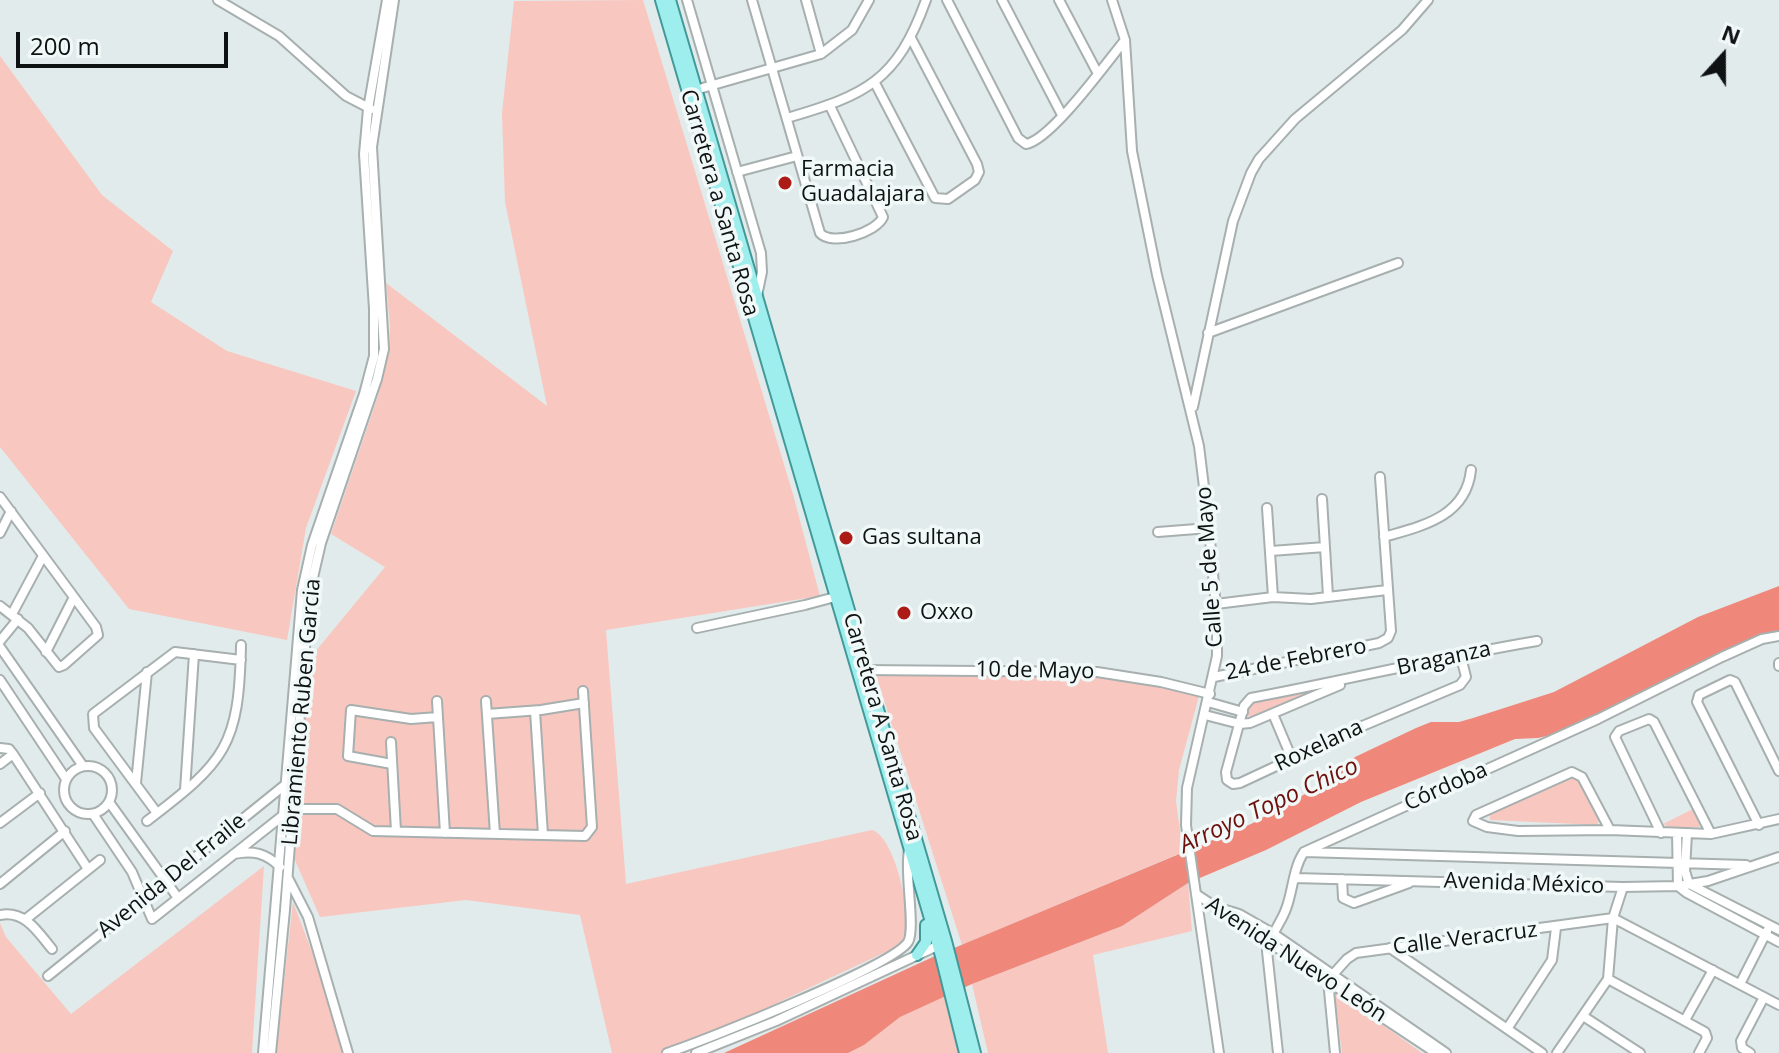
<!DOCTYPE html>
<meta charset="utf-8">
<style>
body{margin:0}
#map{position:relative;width:1779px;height:1053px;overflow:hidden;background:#e2ebeb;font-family:"Open Sans",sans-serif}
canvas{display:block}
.north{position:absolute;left:1683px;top:16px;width:80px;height:80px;-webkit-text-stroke:6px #f0f8f8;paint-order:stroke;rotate:21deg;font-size:22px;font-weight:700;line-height:32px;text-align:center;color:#0f1212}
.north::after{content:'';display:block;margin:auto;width:28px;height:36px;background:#0f1212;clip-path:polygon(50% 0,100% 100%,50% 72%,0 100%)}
.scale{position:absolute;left:16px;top:32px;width:212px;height:36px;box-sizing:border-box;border:4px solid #0f1212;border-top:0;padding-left:10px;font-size:24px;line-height:28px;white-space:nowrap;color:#0f1212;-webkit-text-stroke:6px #f0f8f8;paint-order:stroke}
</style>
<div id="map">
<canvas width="1779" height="1053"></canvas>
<div class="north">N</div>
<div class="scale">200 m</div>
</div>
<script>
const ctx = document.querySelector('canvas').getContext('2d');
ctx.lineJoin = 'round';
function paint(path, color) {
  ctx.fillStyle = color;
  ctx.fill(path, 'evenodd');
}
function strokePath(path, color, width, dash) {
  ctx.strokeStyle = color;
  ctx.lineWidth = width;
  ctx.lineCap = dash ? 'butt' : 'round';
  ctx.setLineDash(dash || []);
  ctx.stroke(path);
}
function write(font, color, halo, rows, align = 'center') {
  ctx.font = font + ' "Open Sans",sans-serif';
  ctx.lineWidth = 7;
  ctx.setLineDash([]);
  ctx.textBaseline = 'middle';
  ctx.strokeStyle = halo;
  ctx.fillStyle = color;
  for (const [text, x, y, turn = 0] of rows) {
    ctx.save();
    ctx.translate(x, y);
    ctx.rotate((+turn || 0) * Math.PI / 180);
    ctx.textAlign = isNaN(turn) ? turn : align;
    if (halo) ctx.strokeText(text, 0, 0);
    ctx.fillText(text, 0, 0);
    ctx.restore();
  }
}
paint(new Path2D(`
 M643 0 793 494 820 596 606 630 626 884 872 830C895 837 911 912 905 933 903 940 899 944 894 948L671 1053H612L580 915 466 900 320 917 294 858 310 658 385 567 331 534 378 396 389 352 390 326 386 283 547 406 505 202 502 113 514 1Z
 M0 56 102 195 173 251 151 302 227 351 356 391 306 528 287 640 129 609 0 447Z
 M876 675H1104L1199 696 1179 770 1176 801 1183 852 962 945Z
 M1314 690 1250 717 1247 715 1249 703 1256 700Z
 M1571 775 1578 777 1600 819 1597 825 1490 820V815Z
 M1693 809 1701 823 1699 827H1669L1663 824Z
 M264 866 252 1053H0V923L6 937 71 1014Z
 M1188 883 1192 931 1093 955 1108 1053H988L972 984 1122 926Z
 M293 902 325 986 344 1053H276Z
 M1334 990 1422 1053H1342Z
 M945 996 959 1053H848L864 1045 899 1017Z`), '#f8c7c0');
paint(new Path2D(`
 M1779 586V632L1564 732 1538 738 1515 739 1361 802 1266 850 1188 883 1122 926 972 984 900 1017 864 1045 848 1053H724L935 956 1251 824 1334 778 1355 757 1416 728 1431 722H1459L1473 718 1554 692 1698 617Z`), '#ef887b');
const minor = new Path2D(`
 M218 0 279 36 346 96 371 109
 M687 0 761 253 762 272 757 296
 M752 0 820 233C832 247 877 232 883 217L830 106
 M806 0 821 54
 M947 0 1018 138 1026 144C1051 140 1107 62 1125 40
 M1002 0 1062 115
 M1059 0 1097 72
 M1112 0 1125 40 1132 151 1157 275 1199 446 1209 528 1217 619V656L1187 788 1186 825 1219 1053
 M875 83 935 198 948 199 975 180 979 172 977 164 911 38
 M692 91 821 54 852 30 869 0
 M787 118C866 95 897 81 926 0
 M737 172 797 156
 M1208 333 1398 263
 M1193 407 1233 221 1251 173 1259 159 1295 119 1402 30 1428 0
 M0 497 96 627 98 635 64 665 59 667 28 628 0 606
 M1322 499 1328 596
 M1267 508 1273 597
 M1158 532 1209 528
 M0 533 11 511
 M1384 537C1422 526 1466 517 1471 470
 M1271 551 1325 547
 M1216 604 1273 597 1311 599 1387 590
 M12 614 43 556
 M697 628 805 605 835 597
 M0 641 18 619
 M0 647 83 766
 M46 652 74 597
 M1460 653 1466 677 1460 685 1360 727 1240 783 1233 784 1227 780 1226 772 1244 706 1251 698C1347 680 1441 657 1537 641
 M1779 663V666
 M862 670 1097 672 1161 682 1210 694
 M1214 677 1379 643 1388 638 1391 631 1380 477
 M0 680 66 779
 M437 701 445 833
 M486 701 495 834
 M1208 702 1243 712
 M535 711 543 835
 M487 714 541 710 584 703
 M1273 714 1292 759
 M1205 715 1240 724 1250 723 1340 685
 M391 742 396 831
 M0 748 9 749 13 754 88 869
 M0 764 13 754
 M392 764 348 756 351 710 411 719 438 717
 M64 790a24 24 0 1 1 48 0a24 24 0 1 1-48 0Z
 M136 783 147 672
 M185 790 194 654
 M109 802 178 898
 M294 809H337L373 831 585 836 592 827 583 691
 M157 813 94 728 93 714 175 652 241 660
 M93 814 132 872 152 919 286 813
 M147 821C226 761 239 746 241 645
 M0 823 40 793
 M1759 825 1697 702 1699 695 1730 680 1735 682 1779 771
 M1610 830 1582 777 1572 772 1476 815 1473 821 1487 827 1518 831 1610 830 1711 834 1779 819
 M1661 833 1615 737 1619 731 1649 719 1654 722 1711 834
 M1677 833 1678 886
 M1687 833 1685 871 1689 884 1779 930
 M1304 852 1746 865
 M234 854C253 850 266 853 280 867
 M288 878 308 917 348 1053
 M1295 878 1623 887 1678 886 1708 881 1779 857
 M1342 879 1343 898 1354 903 1409 883
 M0 884 65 831
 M1678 886 1687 893 1779 942
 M1196 894 1436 1053
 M1226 910 1239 914 1274 934 1446 1053
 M0 915C25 910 38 932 52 949
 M26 919 100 860
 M1390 948 1542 1053
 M48 976 286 784
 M1608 979 1705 1032 1707 1038 1699 1053
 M1740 984 1767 931
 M1583 1016 1640 1053
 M1685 1020 1713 970
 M1507 1029 1552 960 1556 928
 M263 1053 302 590 312 545 364 394 374 356V309L364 154 368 109 387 0
 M271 1053 285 910 309 595 321 543 377 379 384 349 372 147 394 0
 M667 1053C703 1041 893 966 908 942 916 928 904 872 909 850
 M696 1053 776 1021 937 946
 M1278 1053 1267 951C1270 935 1281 923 1286 909 1293 891 1293 868 1304 852L1598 719 1722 657 1762 639 1779 636
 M1335 1053 1328 980 1347 959 1356 953 1613 918 1779 1005
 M1557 1053 1608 979 1613 918 1623 887
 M1750 1053 1742 1048 1741 1041 1764 997`);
const major = new Path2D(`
 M661 0 941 956 965 1053
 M670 0 946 941 975 1053
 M917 955 926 942V925`);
strokePath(minor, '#a7afaf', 12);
strokePath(major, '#439999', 14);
strokePath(minor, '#fff', 8);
strokePath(major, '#9feeee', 10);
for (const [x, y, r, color] of [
 [785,183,8,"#ac1b16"],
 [846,538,8,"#ac1b16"],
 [904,613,8,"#ac1b16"]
]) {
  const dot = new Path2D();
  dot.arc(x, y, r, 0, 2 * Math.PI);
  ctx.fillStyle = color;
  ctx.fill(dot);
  strokePath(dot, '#f0f8f8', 3);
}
write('22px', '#0f1212', '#f0f8f8', [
 ["Farmacia",801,170],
 ["Guadalajara",801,195],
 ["Gas sultana",862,538],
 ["Oxxo",920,613]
], 'left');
write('22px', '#0f1212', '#f0f8f8', [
 ["Carretera a Santa Rosa",719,203,74],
 ["Calle 5 de Mayo",1210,567,-94],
 ["Braganza",1444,659,-12],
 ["24 de Febrero",1296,660,-11],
 ["10 de Mayo",1035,671,1],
 ["Libramiento Ruben Garcia",302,712,-85],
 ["Carretera A Santa Rosa",882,727,74],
 ["Roxelana",1319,746,-25],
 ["Córdoba",1446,787,-24],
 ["Avenida Del Fraile",172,876,-39],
 ["Avenida México",1524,884,2],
 ["Calle Veracruz",1465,939,-7],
 ["Avenida Nuevo León",1296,960,33]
]);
write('italic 24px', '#6e110d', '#f0f8f8', [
 ["Arroyo Topo Chico",1269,806,-25]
]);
</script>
